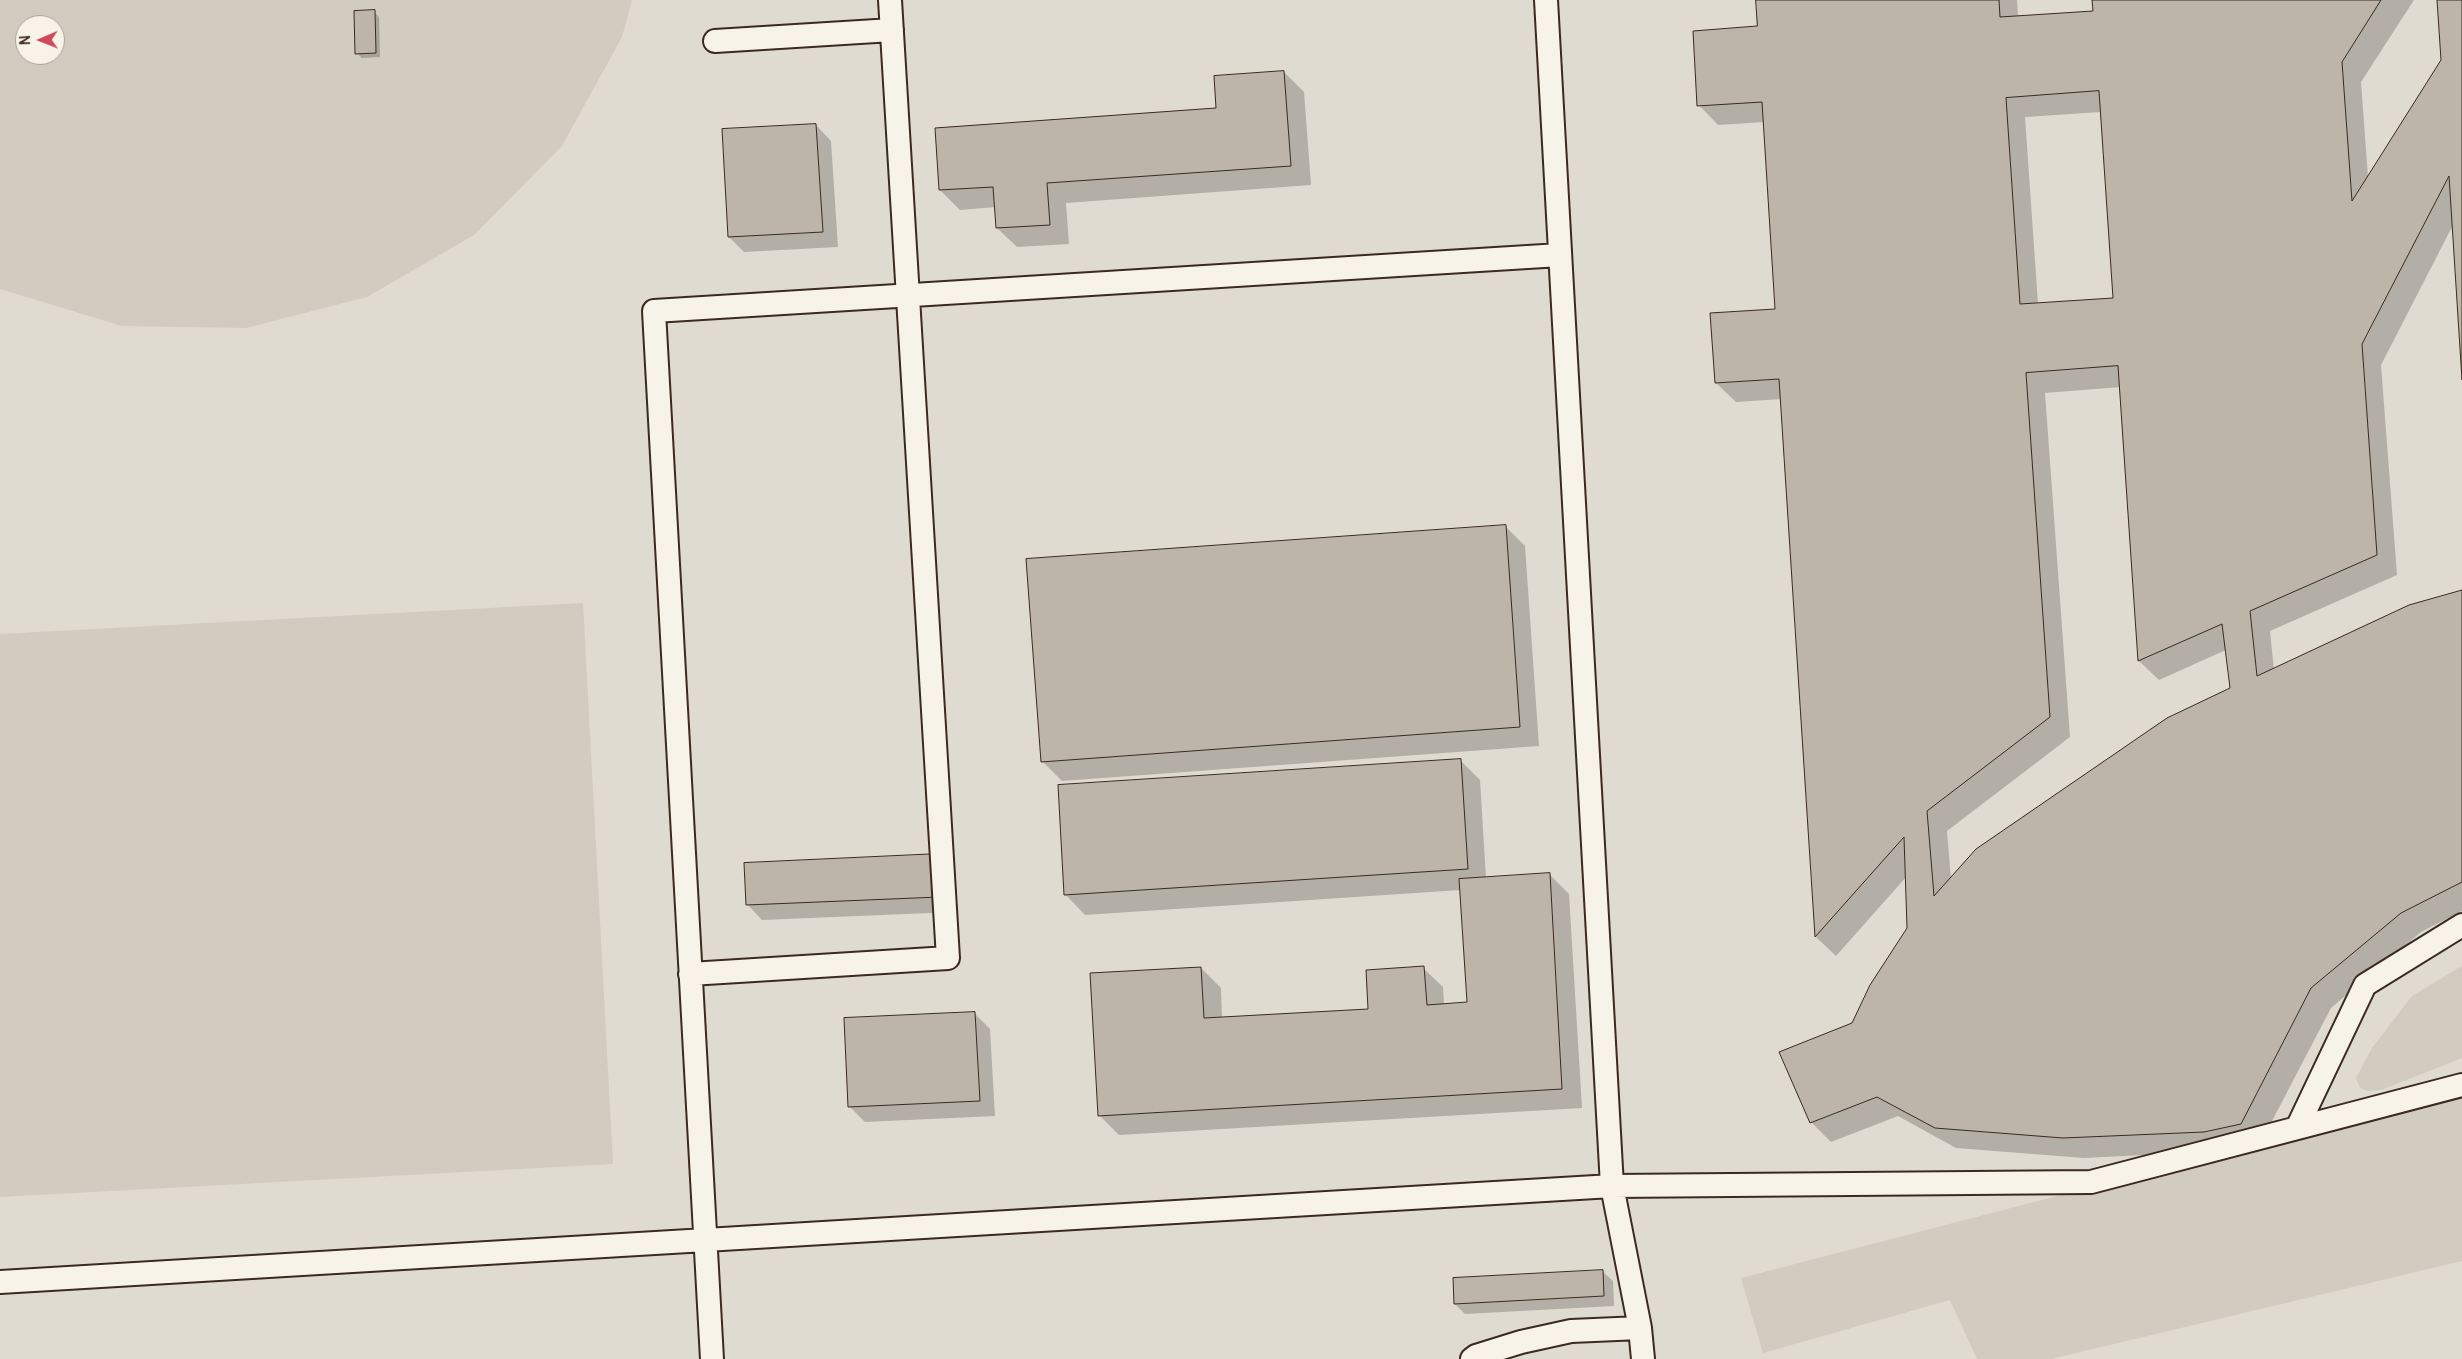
<!DOCTYPE html>
<style>
body{margin:0}
#map{position:relative;width:2462px;height:1359px;overflow:hidden;background:#efebe0;font-family:Pangolin,sans-serif}
canvas{display:block}
.north{position:absolute;left:15px;top:15px;width:50px;height:50px;box-sizing:border-box;background:#f7f3e8;border:1px solid #aca397;border-radius:50%;rotate:269deg;font-size:14px;font-weight:700;line-height:20px;text-align:center;color:#3b2a1e}
.north::after{content:'';display:block;margin:auto;width:18px;height:22px;background:#d1495b;clip-path:polygon(50% 0,100% 100%,50% 72%,0 100%)}
</style>
<div id="map">
<canvas width="2462" height="1359"></canvas>
<div class="north">N</div>
</div>
<script>
const ctx = document.querySelector('canvas').getContext('2d');
ctx.lineJoin = 'round';
function paint(path, color) {
  ctx.fillStyle = color;
  ctx.fill(path, 'evenodd');
}
function strokePath(path, color, width, dash) {
  ctx.strokeStyle = color;
  ctx.lineWidth = width;
  ctx.lineCap = dash ? 'butt' : 'round';
  ctx.setLineDash(dash || []);
  ctx.stroke(path);
}
paint(new Path2D(`
 M0 0H2462V1359H0ZM25 25H55V55H25Z`), '#e0dbd0');
paint(new Path2D(`
 M0 0H632L622 37 562 146 474 235 367 297 246 328 122 326 0 289ZM25 25H55V55H25Z
 M583 603 613 1164 0 1197V634Z
 M2462 966V1058L2381 1090 2368 1091 2360 1088 2356 1078 2372 1048 2412 996Z
 M2462 1091V1261L2051 1359H1977L1950 1300 1763 1353 1741 1278Z`), '#d1cbc0');
paint(new Path2D(`
 M1757 0H2017L2018 17 2094 12V0H2414L2361 82 2368 177 2442 60 2438 0H2462V361L2453 225 2381 365 2397 575 2270 631 2274 670 2462 591V911L2421 932 2331 1008 2260 1144 2225 1151 2084 1158 1956 1148 1898 1116 1831 1142 1811 1122 1853 1024 1908 929 1907 876 1836 956 1816 937 1782 399 1736 402 1716 383 1776 310 1765 122 1718 125 1699 105 1759 27ZM2101 112 2115 299 2038 304 2025 117ZM2121 387 2139 661 2159 680 2226 650 2231 689 1951 880 1947 831 2070 737 2045 393Z
 M374 12 379 17 380 57 362 58 357 53Z
 M1284 72 1304 92 1311 185 1066 203 1069 244 1017 247 997 228 996 207 960 210 940 190 1217 109Z
 M816 125 831 141 838 247 744 252 729 237Z
 M1505 526 1525 546 1539 746 1062 781 1042 761Z
 M1460 760 1480 780 1486 878 1549 874 1569 894 1582 1108 1119 1135 1099 1115 1201 968 1221 988 1222 1018 1369 1010 1423 968 1443 987 1444 1005 1468 1003 1461 890 1085 915 1066 895Z
 M953 871 954 912 762 920 747 904Z
 M974 1013 990 1029 995 1116 865 1122 850 1107Z
 M1602 1271 1613 1281 1614 1306 1465 1314 1455 1304Z`), '#0003');
const building = new Path2D(`
 M1756 0H1999L2000 17 2093 11 2092 0H2381L2342 62 2352 201 2441 60 2437 0H2462V380L2449 176 2362 344 2377 555 2250 611 2257 676 2409 605 2462 590V882L2401 913 2311 988 2241 1124 2204 1132 2063 1138 1935 1128 1877 1097 1810 1123 1779 1052 1852 1023 1870 985 1907 928 1904 837 1815 937 1779 379 1715 383 1710 313 1775 309 1762 102 1697 106 1693 31 1757 26ZM2099 91 2113 298 2020 304 2006 98ZM2118 366 2138 661 2222 624 2230 688 2167 718 1976 849 1934 896 1927 811 2050 717 2026 373Z
 M375 10 376 53 355 54 354 11Z
 M1284 71 1291 166 1047 183 1050 225 996 228 993 187 939 190 935 128 1216 108 1214 76Z
 M816 124 823 232 728 237 722 129Z
 M1506 525 1520 727 1041 762 1026 559Z
 M1461 759 1468 869 1064 895 1058 785Z
 M938 854 939 897 746 905 744 863Z
 M1550 873 1562 1089 1098 1116 1090 973 1201 967 1204 1018 1368 1009 1366 970 1424 966 1427 1005 1467 1002 1459 879Z
 M975 1012 980 1101 848 1107 844 1018Z
 M1603 1270 1604 1296 1454 1304 1453 1278Z`);
paint(building, '#bdb5aa');
strokePath(building, '#3b2a1e', 1);
const service = new Path2D(`
 M1546 0 1612 1186 1640 1328 1643 1359
 M715 41 892 30
 M690 974 948 958 890 0
 M2297 1128 2365 985 2462 925
 M0 1282 1612 1186 2091 1182 2462 1085
 M712 1359 654 311 1560 255
 M1472 1359 1476 1356 1521 1342 1571 1331 1640 1328`);
strokePath(service, '#3b2a1e', 26);
strokePath(service, '#f7f3e8', 22);
</script>
